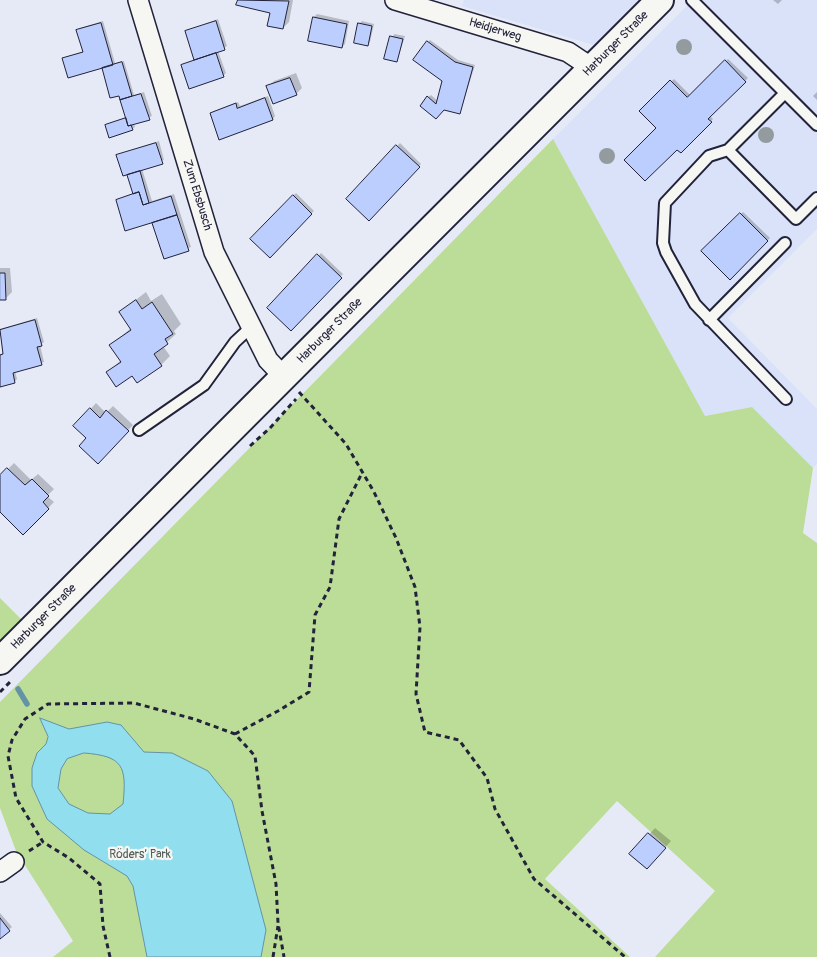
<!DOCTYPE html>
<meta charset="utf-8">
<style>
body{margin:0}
canvas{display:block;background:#e5eaf6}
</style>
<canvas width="817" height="957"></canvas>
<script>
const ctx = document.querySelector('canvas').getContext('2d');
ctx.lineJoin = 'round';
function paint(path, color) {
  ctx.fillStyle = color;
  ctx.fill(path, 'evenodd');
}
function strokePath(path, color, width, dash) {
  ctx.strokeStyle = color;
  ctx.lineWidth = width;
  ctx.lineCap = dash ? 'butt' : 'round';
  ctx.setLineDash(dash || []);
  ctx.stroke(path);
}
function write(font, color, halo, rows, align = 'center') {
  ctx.font = font + ' Pangolin,sans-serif';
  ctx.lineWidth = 4.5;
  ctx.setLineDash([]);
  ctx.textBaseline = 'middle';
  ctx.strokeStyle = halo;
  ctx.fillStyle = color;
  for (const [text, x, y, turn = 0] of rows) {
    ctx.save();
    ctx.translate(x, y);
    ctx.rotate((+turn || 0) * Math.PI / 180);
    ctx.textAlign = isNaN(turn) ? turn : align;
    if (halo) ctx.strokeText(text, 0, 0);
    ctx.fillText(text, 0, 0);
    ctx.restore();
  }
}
paint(new Path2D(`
 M464 0H638L594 45 462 6Z
 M693 0H817V229L728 318 817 409V464L813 468 752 407 705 416 553 139Z`), '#d9e2f8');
paint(new Path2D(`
 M553 139 705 416 752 407 813 468 803 533 817 543V957H655L715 891 617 801 545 879 630 957H53L73 941 16 851 0 808V702Z
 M0 598 26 624 0 648Z`), '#bcdd97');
const water = new Path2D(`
 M40 718 69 729 107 722 121 725 144 752 172 753 208 771 232 801 266 930 261 957H147L133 886 127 876 84 850 47 819 32 786V768L37 753 46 744 48 737ZM84 753C123 756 127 766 123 804L110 814 88 813 69 804 58 788 61 769 67 759Z`);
paint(water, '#90deee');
strokePath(water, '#6493a6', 1);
paint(new Path2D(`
 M239 0H293L289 22 283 28 271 12 238 4Z
 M773 0H782L778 4Z
 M317 14 349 21 345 44 342 47 309 40 314 17Z
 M218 19 227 46 218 51 226 73 223 76 183 65 195 59 186 32Z
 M103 21 115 63 124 61 134 95 144 92 152 116 134 123 135 127 132 129 106 125 127 117 120 94 102 67 64 58 84 51 78 30 80 28Z
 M362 21 374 24 370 42 368 44 359 24Z
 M394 34 405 36 397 61 386 58Z
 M430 40 458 60 475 65 460 113 444 109 436 118 428 97 431 95 438 101 443 81 428 42Z
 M728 59 748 78 710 116 713 119 711 121 658 128 641 111 674 79 691 96Z
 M296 73 302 88 296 94 268 87 274 81Z
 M817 92V100L813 96Z
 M268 96 275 116 273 119 220 138 211 113 214 111 238 102 240 106Z
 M159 141 164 160 142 169 152 201 174 194 191 247 165 257 153 221 117 200 134 193 128 173 118 155Z
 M400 143 421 164 369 219 347 199Z
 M296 193 314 211 270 257 252 239Z
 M743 212 770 238 730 278 703 251Z
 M321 253 343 274 291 329 269 308Z
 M0 268H10L12 292 6 298 0 299Z
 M146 292 151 301 162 294 181 324 174 331 176 334 163 346 170 356 161 365 133 375 108 372 121 360 111 345 131 328 120 312Z
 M37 318 44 342 40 345 44 362 15 371 17 379 14 382 0 386V354L4 353 0 329Z
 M96 403 106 413 113 406 133 425 98 462 88 438 75 426Z
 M14 463 31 480 38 474 54 489 47 496 54 502 23 534 0 511V477Z
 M655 828 671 841 652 862 631 854Z
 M0 913 12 927 0 937Z`), '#0003');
strokePath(new Path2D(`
 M18 689 27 704`), '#6493a6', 5.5);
const building = new Path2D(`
 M238 0 289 1 283 29 267 26 270 13 236 5Z
 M313 17 347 24 342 48 308 41Z
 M216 21 225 50 194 60 185 31Z
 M101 23 113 65 68 78 62 58 83 52 76 30Z
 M358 23 372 26 368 46 354 43Z
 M390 36 403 39 397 62 384 59Z
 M427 41 455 62 473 67 460 114 444 110 436 119 420 106 427 96 436 104 442 81 413 60Z
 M216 53 224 77 189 89 181 65Z
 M725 60 746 82 708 119 712 122 681 153 677 150 645 181 624 160 656 128 639 111 670 80 687 97Z
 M122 62 132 96 120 100 119 96 110 98 102 68Z
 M290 78 297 95 273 104 266 86Z
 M141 94 150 120 128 126 120 100Z
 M265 98 273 120 219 140 210 113 236 103 237 108Z
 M126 118 128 126 131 125 133 130 109 138 105 125Z
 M156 143 163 164 123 176 116 155Z
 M396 145 420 167 369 221 346 199Z
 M140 171 149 203 143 205 139 192 133 194 127 175Z
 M139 192 143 205 171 196 177 215 125 231 116 200Z
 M293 195 312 214 270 258 250 239Z
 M740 213 768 241 730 280 701 251Z
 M177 215 189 251 164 259 152 223Z
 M317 254 342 278 291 331 267 308Z
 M0 273H5L6 300H0Z
 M136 300 142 309 152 302 173 334 165 339 168 344 154 354 162 366 137 383 132 376 116 387 106 372 121 362 109 345 131 330 119 312Z
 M35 320 42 346 37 347 42 365 13 373 15 383 0 387V355L3 354 0 330Z
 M90 408 100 418 106 410 129 431 98 464 79 446 86 438 73 426Z
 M7 468 25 485 32 479 49 496 43 502 49 509 23 535 0 512V475Z
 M648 833 666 848 647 869 629 854Z
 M0 918 10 931 0 939Z`);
paint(building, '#bccefe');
strokePath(building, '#22223b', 1);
const lane = new Path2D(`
 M692 0 817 125
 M785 93 728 150 796 219 817 198
 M728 150 709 156 665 203 663 243 666 252 695 304 786 399
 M709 320 785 243
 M139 430 204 385 235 342 250 328`);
const street = new Path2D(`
 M138 0 214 252 268 360 284 377
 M395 0 568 52 592 68
 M0 872 14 862`);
const secondary = new Path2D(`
 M0 661 660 0`);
strokePath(lane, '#22223b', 14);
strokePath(street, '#22223b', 22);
strokePath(secondary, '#22223b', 30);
strokePath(new Path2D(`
 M299 392 346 444 374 492 396 538 415 587 420 627 416 694 425 732 459 740 487 778 495 809 534 879 625 957
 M250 446 270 428 296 399
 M0 692 10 682
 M235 734 278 711 309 692 315 615 330 587 339 519 362 473
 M29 851 43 842
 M110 957 103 926 100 884 69 858 43 842 16 798 8 756 12 740 25 719 48 704 134 703 194 719 235 734 255 756 262 811 276 884 278 923 284 957
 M273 957 278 926`), '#22223b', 3, [5, 4]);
strokePath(lane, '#f6f6f2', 10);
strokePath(street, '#f6f6f2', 19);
strokePath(secondary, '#f6f6f2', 26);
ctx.fillStyle = '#939b9f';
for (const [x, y] of [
 [684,47],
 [766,135],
 [607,156]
]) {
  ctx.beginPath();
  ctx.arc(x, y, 8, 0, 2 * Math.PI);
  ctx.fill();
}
write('12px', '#22223b', '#f6f6f2', [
 ["Heidjerweg",495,30,17],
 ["Harburger Straße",616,44,-45],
 ["Zum Ebsbusch",197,195,73],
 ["Harburger Straße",330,331,-45],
 ["Harburger Straße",44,617,-45]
]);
write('12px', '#505a57', '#f6f6f2', [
 ["Röders’ Park",140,855]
]);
</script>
